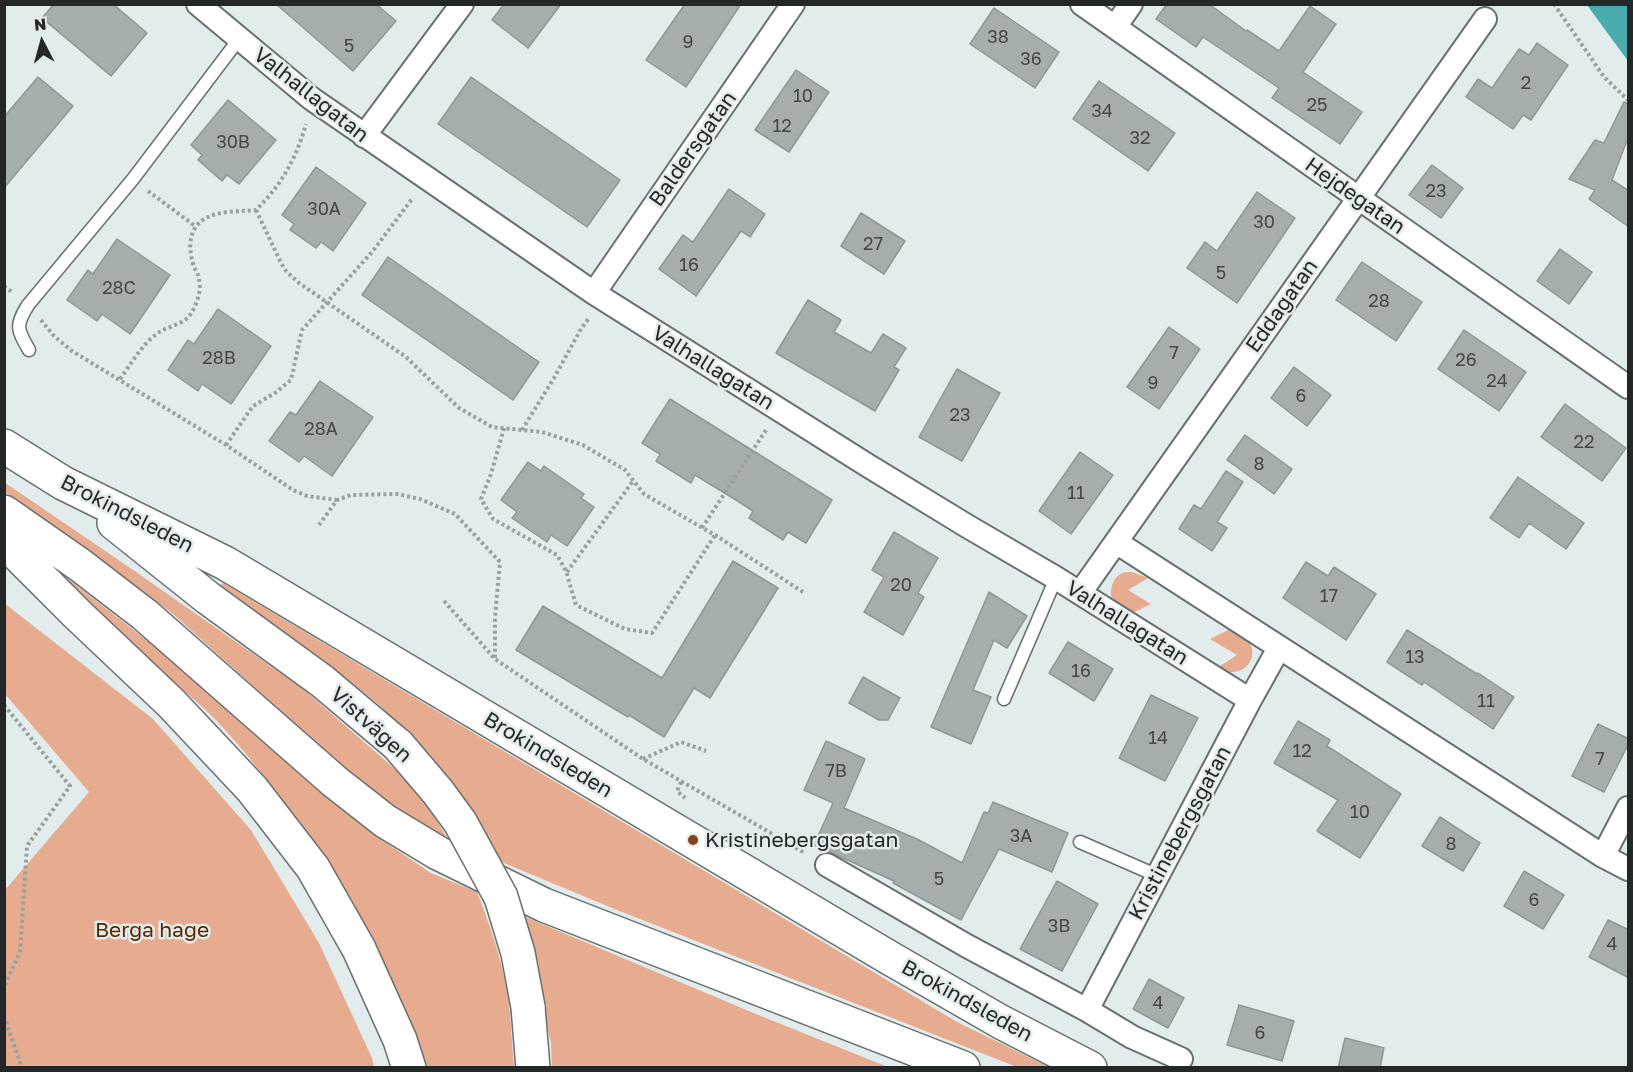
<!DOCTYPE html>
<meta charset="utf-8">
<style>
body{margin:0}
#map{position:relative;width:1633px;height:1072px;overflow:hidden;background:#e3ecec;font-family:"Golos Text",sans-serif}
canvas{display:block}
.frame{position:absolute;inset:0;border:6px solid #242727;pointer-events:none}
.north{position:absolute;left:12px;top:12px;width:60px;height:60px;-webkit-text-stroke:4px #e3ecec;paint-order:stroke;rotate:354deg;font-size:16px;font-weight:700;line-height:24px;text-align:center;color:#242727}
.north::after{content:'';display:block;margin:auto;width:21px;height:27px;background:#242727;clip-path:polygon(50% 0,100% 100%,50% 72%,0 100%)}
</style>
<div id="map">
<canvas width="1633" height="1072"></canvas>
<div class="frame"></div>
<div class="north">N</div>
</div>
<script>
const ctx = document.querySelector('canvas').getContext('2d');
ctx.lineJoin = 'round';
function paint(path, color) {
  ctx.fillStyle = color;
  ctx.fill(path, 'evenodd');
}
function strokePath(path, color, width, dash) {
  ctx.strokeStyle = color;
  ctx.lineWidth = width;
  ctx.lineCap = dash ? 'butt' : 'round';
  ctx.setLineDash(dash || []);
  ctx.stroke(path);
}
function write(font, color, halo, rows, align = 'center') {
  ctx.font = font + ' "Golos Text",sans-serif';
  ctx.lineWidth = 5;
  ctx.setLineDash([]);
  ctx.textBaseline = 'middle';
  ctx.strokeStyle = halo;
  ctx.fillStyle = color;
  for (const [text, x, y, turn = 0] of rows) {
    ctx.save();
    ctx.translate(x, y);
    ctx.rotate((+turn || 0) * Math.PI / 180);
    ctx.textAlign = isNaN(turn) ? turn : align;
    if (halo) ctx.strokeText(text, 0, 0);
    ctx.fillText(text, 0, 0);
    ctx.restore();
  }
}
paint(new Path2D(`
 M4 482 139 574 302 688 395 769 419 794 434 816 449 841 410 817 360 782 173 614 104 562 5 492Z
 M1132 572 1148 578 1128 590 1151 604 1130 614C1126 612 1120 610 1117 607 1107 598 1110 579 1122 573 1124 572 1130 572 1132 572Z
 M67 578 181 667 327 797 382 840 431 873 477 892C491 928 504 965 509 1003 511 1024 512 1046 514 1067H427C416 1034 402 1003 387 971 342 879 285 795 216 720 200 704 182 689 165 674 132 643 98 613 63 583Z
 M223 583 957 1022 1047 1066V1067H1017L617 910 499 861 454 787 432 758 377 703 329 665 222 588 221 584Z
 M4 603 153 719 251 830 319 943 372 1058 374 1067H5V890L89 792 5 694Z
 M1230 629C1234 631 1239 633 1243 636 1264 651 1247 683 1217 668L1237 655 1210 639Z
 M523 916 756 1014 888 1067H552L551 1043Z`), '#e7ac8f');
paint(new Path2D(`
 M1587 5H1628V61Z`), '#49abac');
const building = new Path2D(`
 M54 4H113L147 33 111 76 42 18Z
 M276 4H376L396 21 353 71Z
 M504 4H561L528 48 492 20Z
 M685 4H741L686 87 646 60Z
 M1167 4H1209L1246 31 1247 30 1279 51 1310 6 1336 24 1303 72 1362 112 1340 144 1272 98 1279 88 1203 37 1196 47 1156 19Z
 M994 8 1059 52 1035 88 970 44Z
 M1537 43 1568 65 1531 120 1523 115 1513 129 1466 97 1478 79 1492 88 1519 49 1529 55Z
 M796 70 829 92 789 152 755 130Z
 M38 77 73 106 4 188V117Z
 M471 77 620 180 587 227 438 124Z
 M1099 81 1175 133 1148 171 1073 119Z
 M228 100 276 140 239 184 227 175 222 181 198 160 202 155 191 145Z
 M1624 102 1629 104V135L1612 180 1629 191V227L1589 199 1595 190 1569 179 1595 140 1604 143Z
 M1432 165 1463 188 1441 218 1409 195Z
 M316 167 366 203 333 251 321 242 316 248 290 230 294 224 282 215Z
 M729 189 765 214 750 237 741 231 696 296 659 269 683 235 693 242Z
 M1257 192 1295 218 1237 303 1187 268 1205 242 1217 251Z
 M861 213 905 241 884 274 841 246Z
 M117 239 170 275 130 334 102 314 97 321 67 300 88 270 93 274Z
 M1560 249 1592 272 1569 304 1537 281Z
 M388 257 539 362 513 400 362 295Z
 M1362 262 1422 302 1396 341 1336 300Z
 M808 300 841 320 834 332 871 353 883 334 906 348 894 367 899 370 875 411 776 353Z
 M218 309 271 346 231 404 202 384 198 391 168 370 188 340 194 344Z
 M1169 327 1200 349 1159 409 1127 387Z
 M1464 330 1526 372 1499 411 1438 369Z
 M1294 367 1331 395 1307 426 1271 398Z
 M957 369 1000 393 962 461 919 437Z
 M320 381 373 417 332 476 304 456 299 462 269 441 290 412 296 415Z
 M670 399 832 500 806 543 788 532 783 540 749 518 753 511 736 500 695 475 691 483 656 461 660 454 642 443Z
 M1565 404 1626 448 1602 481 1541 437Z
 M1245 435 1292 469 1274 494 1227 460Z
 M1080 452 1113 475 1071 534 1039 511Z
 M528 462 541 471 544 466 584 494 581 498 594 507 567 546 551 535 547 542 512 518 517 512 501 500Z
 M1226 471 1243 482 1217 522 1227 528 1212 551 1179 529 1194 505 1201 509Z
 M1518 477 1584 523 1566 549 1529 523 1519 538 1490 518Z
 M894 532 938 558 918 593 924 597 903 635 864 612 884 577 872 570Z
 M733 561 778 588 710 698 694 688 664 737 629 715 628 717 516 650 543 606 662 678Z
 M1306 562 1328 576 1334 567 1376 594 1346 640 1283 598Z
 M989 592 1027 616 1007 648 994 640 973 690 991 697 971 744 931 727Z
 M1407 630 1477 674 1478 673 1514 697 1493 729 1424 682 1422 685 1387 662Z
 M1068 642 1113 669 1094 701 1049 673Z
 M863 677 900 698 888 720H879L849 703Z
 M1151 695 1198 718 1165 781 1119 758Z
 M1298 721 1330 740 1327 746 1401 794 1360 858 1317 831 1338 800 1274 763Z
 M1598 724 1629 739V743L1604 792 1572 776Z
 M826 741 865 759 844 808 917 839 962 863 984 812 988 813 993 802 1068 833 1052 872 999 849 961 920 893 883 894 881 814 845 833 803 804 790Z
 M1440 817 1480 843 1463 871 1422 846Z
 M1524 871 1564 895 1543 929 1504 906Z
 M1057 881 1098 904 1062 971 1020 949Z
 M1608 920 1629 930V978L1589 957Z
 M1149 979 1184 998 1168 1028 1133 1009Z
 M1239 1005 1294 1021 1282 1061 1227 1045Z
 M1345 1038 1384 1048 1380 1068H1338Z`);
paint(building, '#a5adad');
strokePath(building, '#8f9797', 1.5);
const service = new Path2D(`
 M29 350C17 329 15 326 28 305L133 179 239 39
 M1004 699 1056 578
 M1080 842 1158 876`);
const minor = new Path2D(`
 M198 4 312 99 594 293 867 465 967 526 1056 578 1250 700
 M1082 4 1628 387
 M1115 27 1131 4
 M364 136 462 4
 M594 293 793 4
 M1116 542 1603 856 1628 869
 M1080 593 1485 19
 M1603 856 1628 808
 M827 865 967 946 1087 1010 1132 1037 1181 1059
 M1087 1010 1250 700 1279 648`);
const secondary = new Path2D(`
 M4 446 63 483 225 563 888 957 1001 1022 1090 1068
 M4 512 80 565 145 615 334 781 385 821 438 853 544 905 963 1068
 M114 523 208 598 322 681 398 745
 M4 541 77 614 171 703 252 789 313 868 359 949 400 1040 409 1068
 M528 1007 533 1068`);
strokePath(service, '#697070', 15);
strokePath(minor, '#697070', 26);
strokePath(secondary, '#697070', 36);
strokePath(new Path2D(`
 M1554 4 1604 77 1628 100
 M148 191 195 226
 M256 210 281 263 286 271 299 283 406 357 459 408 492 427 542 432 583 445 625 470 644 494 715 535 803 592
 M4 286 12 292
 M41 320 54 336 72 351 226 445 293 490 307 496 337 500
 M120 379C131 364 142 344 158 333 168 326 182 325 190 315 196 306 202 291 199 280 199 275 196 271 194 267 184 236 194 215 228 212 237 211 246 211 256 210 282 184 296 159 306 124
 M504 428 491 474 481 499 493 519 557 555 566 571 576 605 625 629 652 633 715 535
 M522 430 554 378 581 329 589 318
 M226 445 253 406 275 393 291 380 302 330 372 252 412 199
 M319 525 337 500 351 495 397 494 420 499 455 514 500 562 495 617V659
 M702 528 766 430
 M567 572 633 481
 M444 601 495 659 643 759 805 853
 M4 705 70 786 27 846 20 952 4 987
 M643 759 681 742 706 751
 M681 782 677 791 685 798
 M4 1016 22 1068`), '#9aa0a0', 4, [3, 3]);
strokePath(service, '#fff', 12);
strokePath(minor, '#fff', 22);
strokePath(secondary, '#fff', 33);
const secondaryBridge = new Path2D(`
 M398 745 438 792 460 822 501 897 518 953 528 1007`);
strokePath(secondaryBridge, '#697070', 36, []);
strokePath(secondaryBridge, '#fff', 33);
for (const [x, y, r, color] of [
 [693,840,6,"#864118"]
]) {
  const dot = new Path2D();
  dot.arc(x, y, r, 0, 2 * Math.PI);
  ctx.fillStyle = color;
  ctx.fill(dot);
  strokePath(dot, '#e3ecec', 2);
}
write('18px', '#444848', null, [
 ["38",998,37],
 ["9",688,42],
 ["5",349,46],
 ["36",1031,59],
 ["2",1526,83],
 ["10",803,96],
 ["25",1317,105],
 ["34",1102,111],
 ["12",782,126],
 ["32",1140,138],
 ["30B",233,142],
 ["23",1436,191],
 ["30A",324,209],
 ["30",1264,222],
 ["27",873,244],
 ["16",689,265],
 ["5",1221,273],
 ["28C",119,288],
 ["28",1379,301],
 ["7",1174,353],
 ["28B",219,358],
 ["26",1466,360],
 ["24",1497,381],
 ["9",1153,383],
 ["6",1301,396],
 ["23",960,415],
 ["28A",321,429],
 ["22",1584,442],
 ["8",1259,464],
 ["11",1076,493],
 ["20",901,585],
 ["17",1329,596],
 ["13",1415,657],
 ["16",1081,671],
 ["11",1486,701],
 ["14",1158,738],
 ["12",1302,751],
 ["7",1600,759],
 ["7B",836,771],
 ["10",1360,812],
 ["3A",1021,836],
 ["8",1451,844],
 ["5",939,879],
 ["6",1534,900],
 ["3B",1059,926],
 ["4",1612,944],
 ["4",1158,1003],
 ["6",1260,1033]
]);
write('21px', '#242727', '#e3ecec', [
 ["Valhallagatan",311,95,38],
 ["Baldersgatan",693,149,-55],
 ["Hejdegatan",1355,196,35],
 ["Eddagatan",1282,306,-55],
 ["Valhallagatan",713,368,32],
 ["Brokindsleden",127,514,27],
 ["Valhallagatan",1127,623,32],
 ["Vistvägen",371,725,42],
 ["Brokindsleden",548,755,31],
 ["Kristinebergsgatan",1180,833,-62],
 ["Brokindsleden",967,1001,29]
]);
write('21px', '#242727', '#e3ecec', [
 ["Kristinebergsgatan",705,840]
], 'left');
write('21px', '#602600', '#e3ecec', [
 ["Berga hage",152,930]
]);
</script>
